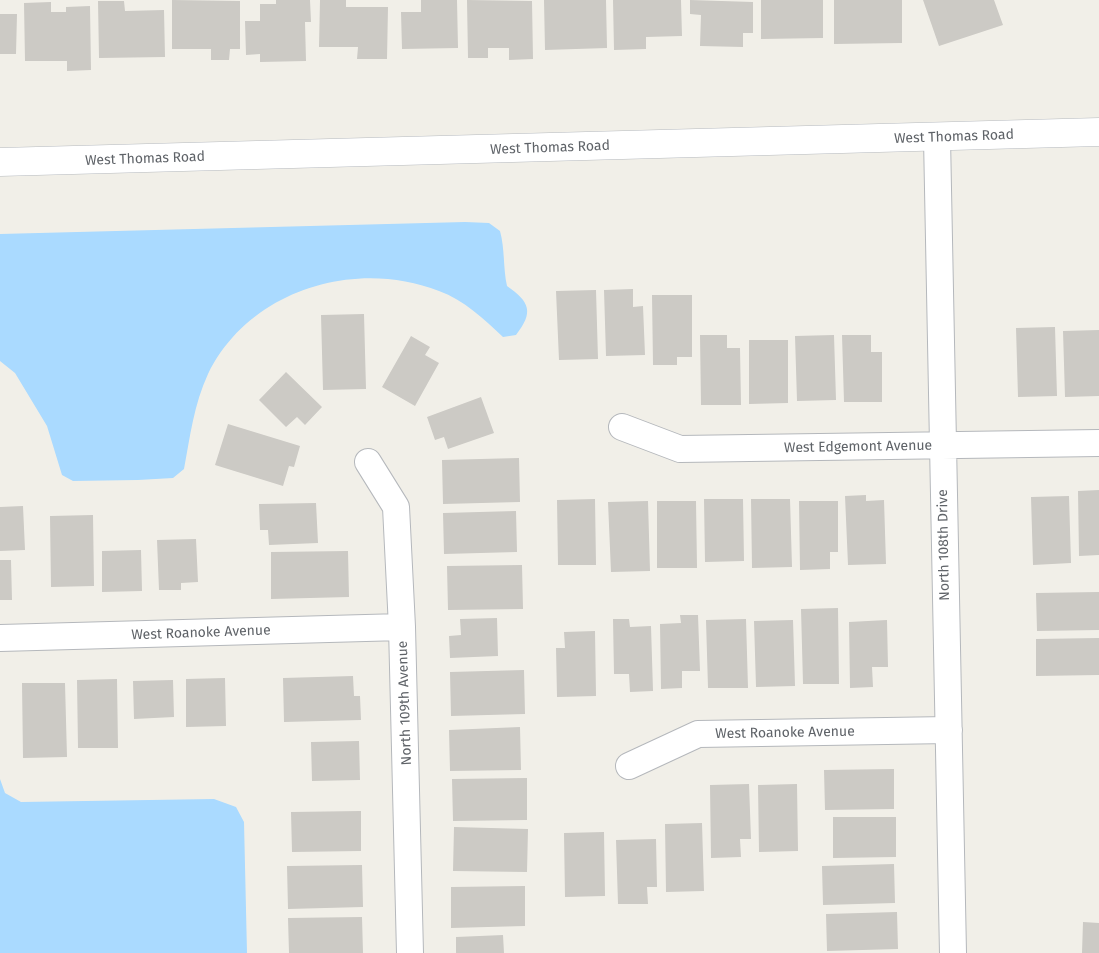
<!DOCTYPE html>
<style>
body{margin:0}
canvas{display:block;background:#f1efe8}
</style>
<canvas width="1099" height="953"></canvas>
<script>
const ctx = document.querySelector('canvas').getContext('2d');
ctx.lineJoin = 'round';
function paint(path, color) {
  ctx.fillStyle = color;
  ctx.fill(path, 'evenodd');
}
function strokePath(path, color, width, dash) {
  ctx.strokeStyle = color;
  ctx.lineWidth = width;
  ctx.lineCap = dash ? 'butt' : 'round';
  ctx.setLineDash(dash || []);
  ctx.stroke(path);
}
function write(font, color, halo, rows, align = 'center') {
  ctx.font = font + ' "Fira Sans",sans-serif';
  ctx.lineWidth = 4.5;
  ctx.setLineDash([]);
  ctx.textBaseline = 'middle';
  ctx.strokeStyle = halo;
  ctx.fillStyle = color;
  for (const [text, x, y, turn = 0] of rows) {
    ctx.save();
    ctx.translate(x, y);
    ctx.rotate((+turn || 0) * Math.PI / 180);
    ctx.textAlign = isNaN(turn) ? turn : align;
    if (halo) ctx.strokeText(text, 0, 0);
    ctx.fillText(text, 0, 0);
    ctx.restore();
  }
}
paint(new Path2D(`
 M465 222 489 223 500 231C505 249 503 268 507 286 530 302 534 312 516 335L503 337C484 319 464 300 439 291 355 258 249 290 208 374 194 404 190 437 184 469L173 478 138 480 73 481 62 475 47 426 15 373 0 361V234Z
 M0 779 5 793 21 802 214 799 236 807 244 822 247 953H0Z`), '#aadaff');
paint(new Path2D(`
 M172 0 240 1V49H230L229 60H211V49H172Z
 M276 0H310L311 22H305L306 61 260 62V54L246 55 245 21H260V4H276Z
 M320 0H346V7H388L387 59H357L358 47H319Z
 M421 0H457L458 48 402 49 401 12H421Z
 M467 0 532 1 533 59 509 60V48H488V58H468Z
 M544 0H606L607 48 545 50Z
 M613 0H681L682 36 646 37V49L614 50Z
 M690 0 753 2V33H743V47L700 46 701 15 690 14Z
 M761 0H823V38L761 39Z
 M834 0H902V43L834 44Z
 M923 0H994L1003 25 939 46Z
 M98 1H124L125 11 164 10 165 57 99 58Z
 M51 2V12H66V7L90 6 91 70 67 71V61H25L24 3Z
 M0 14H17L16 54H0Z
 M633 289V307L643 306 645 355 606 356 604 290Z
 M596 290 598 359 559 360 556 291Z
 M652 295H692V357H677V365H653Z
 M364 314 366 389 323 390 321 315Z
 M1055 327 1057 396 1018 397 1016 328Z
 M1099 330V396L1065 397 1063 331Z
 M700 335H727V348H740L741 405H701Z
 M834 335 836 400 797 401 795 336Z
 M842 335H871V352H882V402H844Z
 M411 336 430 347 425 355 439 363 415 406 382 387Z
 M749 340H788V403L749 404Z
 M286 372 322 407 305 425 297 417 286 427 259 400Z
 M481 397 494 433 448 449 444 437 435 440 427 417Z
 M228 424 300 446 294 467 289 466 283 486 215 465Z
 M519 458 520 502 443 504 442 460Z
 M1099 490V555L1079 556 1078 491Z
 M866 495V501L884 500 886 564 848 565 845 496Z
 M1069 496 1071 563 1033 565 1031 497Z
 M595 499 596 565H558L557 500Z
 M704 499H743L744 561 705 562Z
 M751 499H790L792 567 752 568Z
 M648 501 650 571 611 572 608 502Z
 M657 501H696L697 568H657Z
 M799 501H838V552H830V569L800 570Z
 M316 503 318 543 269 545 268 530H260L259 504Z
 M23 506 25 550 0 551V507Z
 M516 511 517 552 444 554 443 513Z
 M93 515 94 586 51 587 50 516Z
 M196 539 198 582 181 583V590H159L157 540Z
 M141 550 142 591 102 592V551Z
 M348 551 349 597 271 599V552Z
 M0 560H11L12 600H0Z
 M522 565 523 609 448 610 447 566Z
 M1099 592V630L1037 631 1036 593Z
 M838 608 839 684H803L801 609Z
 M680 615H698L700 671H682V688L661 689 660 624 681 623Z
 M497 618 498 656 450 658 449 636 461 635 460 619Z
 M613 619H629L630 627 651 626 653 691 630 692 629 674H614Z
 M746 619 748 688H708L706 620Z
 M793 620 795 686 756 687 754 621Z
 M887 620 888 667H872L873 687 850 688 849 622Z
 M595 631 596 696 557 697 556 648H565L564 632Z
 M1099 638V675L1036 676V639Z
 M524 670 525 714 451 716 450 672Z
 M353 676 354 696H360L361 720 284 722 283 678Z
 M225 678 226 726 186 727V679Z
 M117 679 118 748H78L77 680Z
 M173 680 174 717 134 719 133 681Z
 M22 683H65L67 757 23 758Z
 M520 727 521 770 450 771 449 730Z
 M359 741 360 780 312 781 311 742Z
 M894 769V809L825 810 824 770Z
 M527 778V820L453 821 452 779Z
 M749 784 751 839H740L741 857 711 858 710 785Z
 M797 784 798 851 759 852 758 785Z
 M361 811V851L292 852 291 812Z
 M833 817H896V857L833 858Z
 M702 823 704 891 666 892 665 824Z
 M454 827 528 829 527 872 453 871Z
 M604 832 605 896 565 897 564 833Z
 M656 839 657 887H647L648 904H618L616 840Z
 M894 864 895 903 823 905 822 866Z
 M362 865 363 907 288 909 287 866Z
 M525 886V926L451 928V887Z
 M897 912 898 949 827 951 826 914Z
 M362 917 363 953H289L288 918Z
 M1083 922 1099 923V953H1082Z
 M503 935 504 953H456V937Z`), '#cccac5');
const minor = new Path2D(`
 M937 138 953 953
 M622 427 680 449 1099 443
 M368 462 396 507 402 627 410 953
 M0 638 402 627
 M629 766 698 734 949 730`);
const secondary = new Path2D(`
 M0 162 1099 132`);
strokePath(minor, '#b5b8bc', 28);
strokePath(secondary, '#b6babf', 29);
strokePath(minor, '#fff', 26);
strokePath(secondary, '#fff', 28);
write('14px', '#5f6368', '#fff', [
 ["West Thomas Road",954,137,-2],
 ["West Thomas Road",550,148,-2],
 ["West Thomas Road",145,159,-2],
 ["West Edgemont Avenue",858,447,-1],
 ["North 108th Drive",944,545,-91],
 ["West Roanoke Avenue",201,633,-2],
 ["North 109th Avenue",405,703,-92],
 ["West Roanoke Avenue",785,733,-1]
]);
</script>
